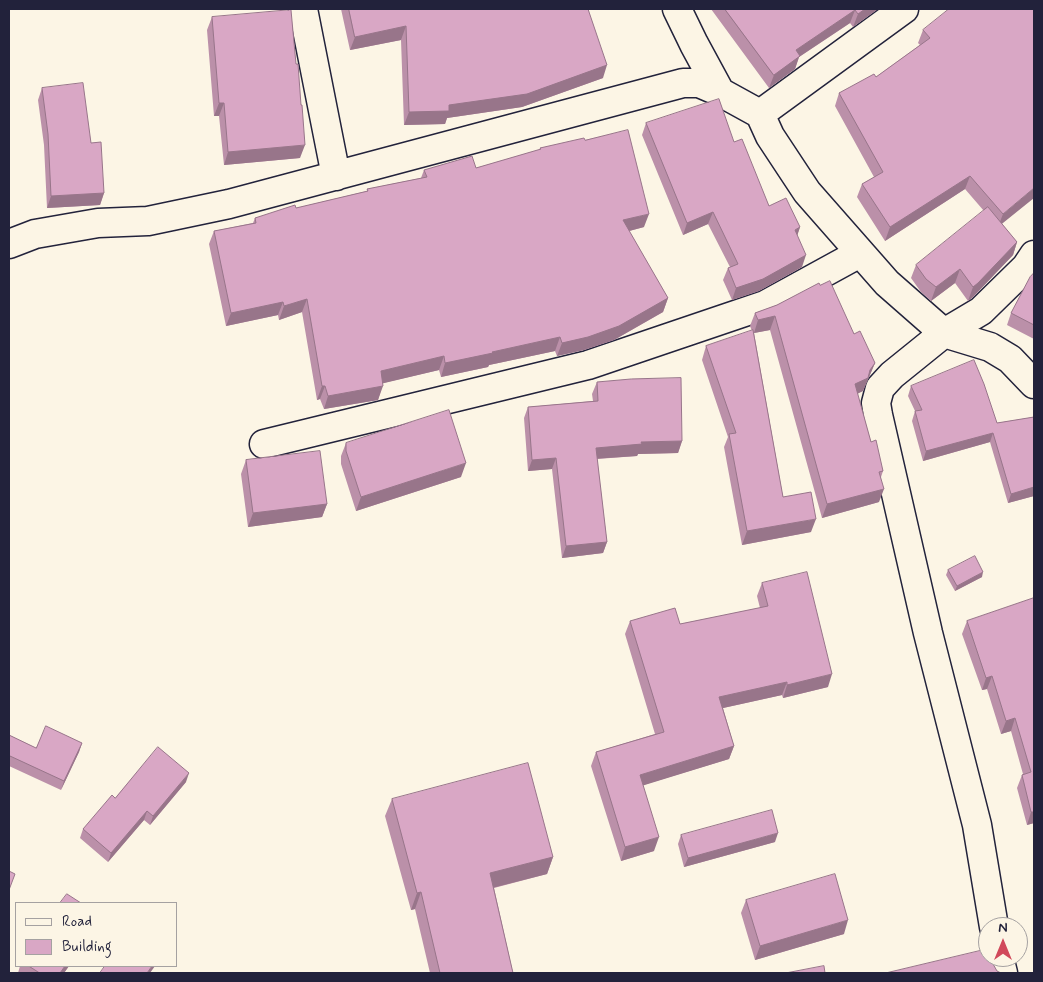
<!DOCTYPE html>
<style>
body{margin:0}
#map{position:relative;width:1043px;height:982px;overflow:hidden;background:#fcf5e5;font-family:Mynerve,sans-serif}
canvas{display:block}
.frame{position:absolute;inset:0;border:10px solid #22223b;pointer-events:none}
.legend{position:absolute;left:15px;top:902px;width:162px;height:65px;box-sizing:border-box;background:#fcf5e5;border:1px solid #a5a1a1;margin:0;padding:6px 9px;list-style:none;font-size:15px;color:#22223b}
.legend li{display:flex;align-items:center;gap:10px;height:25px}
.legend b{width:25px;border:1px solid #a5a1a1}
.north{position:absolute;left:978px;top:917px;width:50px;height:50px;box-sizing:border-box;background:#fcf5e5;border:1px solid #a5a1a1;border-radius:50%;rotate:0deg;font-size:14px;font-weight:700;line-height:20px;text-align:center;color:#22223b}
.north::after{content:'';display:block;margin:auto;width:18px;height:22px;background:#d1495b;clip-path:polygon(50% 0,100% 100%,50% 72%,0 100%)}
</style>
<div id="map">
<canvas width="1043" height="982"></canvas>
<div class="frame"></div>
<ul class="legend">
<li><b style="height:6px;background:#fcf5e5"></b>Road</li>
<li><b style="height:14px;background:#d9a7c5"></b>Building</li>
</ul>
<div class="north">N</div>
</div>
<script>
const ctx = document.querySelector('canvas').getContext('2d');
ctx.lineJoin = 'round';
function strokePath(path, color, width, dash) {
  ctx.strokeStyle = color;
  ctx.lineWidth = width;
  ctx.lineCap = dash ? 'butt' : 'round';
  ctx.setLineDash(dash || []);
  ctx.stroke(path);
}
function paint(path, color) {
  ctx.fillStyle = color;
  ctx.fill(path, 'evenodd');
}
const minor = new Path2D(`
 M303 9 336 176
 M677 9 694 44 720 92
 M760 114 904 9
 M9 244 35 234 98 223 148 221 229 204 683 83H699L720 92 760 114 770 136 807 192 887 283 944 333 990 347 1010 359 1034 384
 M264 444 588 365 765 305 860 253
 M994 927 977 825 928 633 878 415 876 403 880 388 892 375 944 333 981 311 1026 267 1034 255
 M999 957 1003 973`);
strokePath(minor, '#22223b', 31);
strokePath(minor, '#fcf5e5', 28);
paint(new Path2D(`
 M341 9H588L603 78 522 107 447 118 445 124 404 125 401 40 350 50Z
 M711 9H878L853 27 850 23 799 57 795 69 769 88Z
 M1034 9 1002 224 1017 242 1013 255 973 297 968 301 955 283 931 301 921 292 911 278 916 265 984 211 965 189 885 241 857 197 862 184 874 177 835 106 839 93 876 77 920 45 918 43 923 30Z
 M212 17 301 105 300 158 224 165 219 116H214L207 30Z
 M42 88 91 143 104 193 100 205 47 208 44 145 38 100Z
 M646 123 734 142 769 206 800 227 797 236 802 267 759 291 732 300 723 280 728 268 730 267 708 224 683 235 642 135Z
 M585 140 644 227 629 231 668 298 663 312 614 340 584 350 557 356 555 351 489 365 488 367 441 377 439 370 383 383 378 400 324 409 320 399 317 400 302 312 279 320 278 315 226 326 209 244 214 231 253 223 255 218 367 191V189L421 178 424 170 476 168 539 150 540 148Z
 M1034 273V339L1007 325 1011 313Z
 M820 285 854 334 875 363 863 391 857 394 871 442 883 471 881 477 879 502 822 518 770 330 754 333 783 497 811 532 742 545 724 447 728 437 702 360 706 346 752 331 750 326 755 313 777 305Z
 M597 382 682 441 678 453 638 454 637 456 597 459 607 542 603 553 562 558 552 469 528 471 524 418 528 407 593 401 592 394Z
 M911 386 997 423 1034 417V496L1008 503 990 442 923 461 912 421 915 411 908 396Z
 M346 443 461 477 356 511 341 464V456Z
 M246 460 327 504 322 517 248 527 241 474Z
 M948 570 982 577 955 591 946 575Z
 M762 583 828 687 783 698 782 695 723 708 734 746 729 759 643 785 654 851 621 861 591 766 596 752 655 734 625 634 630 621 680 624 760 608 757 596Z
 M1034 598V823L1027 825 1017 788 1022 775 1023 774 1011 731 1001 734 987 689 982 690 962 634 967 621Z
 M9 735 36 748 82 743 79 752 61 790 9 766Z
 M186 782 150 825 144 820 108 862 80 838 83 829 115 798Z
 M392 799 553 857 547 874 494 888 513 973H430L415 909 411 910 385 816Z
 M681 835 775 842 684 867 678 844Z
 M746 900 844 934 755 960 741 913Z
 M20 966H69L64 973H18Z`), '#bb90a9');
paint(new Path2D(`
 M865 9H878L853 27 858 14Z
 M855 10 850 23 799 57 795 69 769 88 774 75 796 50Z
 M406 26 401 40 350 50 355 37Z
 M607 65 603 78 522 107 447 118 445 124 404 125 409 112 449 105Z
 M219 103H224L219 116H214Z
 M305 145 300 158 224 165 228 152Z
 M970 176 965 189 885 241 890 227Z
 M1034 188V198L998 227 1003 214Z
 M104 193 100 205 47 208 51 196Z
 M713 212 708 224 683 235 687 223Z
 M649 214 644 227 618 234 623 220Z
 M800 227 796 239 795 230Z
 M1017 242 1013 255 973 297 968 301 973 287Z
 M806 255 802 267 759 291 732 300 736 288Z
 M960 269 955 283 931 301 936 287Z
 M668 298 663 312 614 340 584 350 557 356 562 343Z
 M307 299 302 312 279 320 284 306Z
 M283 302 278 315 226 326 231 313Z
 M775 316 770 330 754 333 758 320Z
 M560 337 555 351 489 365 488 367 441 377 445 363 492 352Z
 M444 356 439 370 376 385 381 371Z
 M875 363 863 391 850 397 855 384 870 370Z
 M322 386H325L320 399 317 400Z
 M383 386 378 400 324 409 328 396Z
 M993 433 990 442 923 461 926 451Z
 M682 441 678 453 638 454 637 456 592 459 596 448 641 442Z
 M556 458 552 469 528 471 532 460Z
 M466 463 461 477 356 511 361 497Z
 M1034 487V496L1008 503 1011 494Z
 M884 489 879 502 822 518 827 504Z
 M327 504 322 517 248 527 253 513Z
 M816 519 811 532 742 545 747 531Z
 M607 542 603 553 562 558 566 546Z
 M983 572 982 577 955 591 957 586Z
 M832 674 828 687 783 698 787 685Z
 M992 676 987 689 982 690 986 678Z
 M787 682 782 695 714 710 719 697Z
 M1015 718 1011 731 1001 734 1006 721Z
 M82 743 79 752 61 790 64 781Z
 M734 746 729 759 635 788 640 775Z
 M189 773 186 782 150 825 153 816Z
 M147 811 144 820 108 862 111 853Z
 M1031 812H1034V823L1027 825Z
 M778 833 775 842 684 867 688 858Z
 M659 837 654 851 621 861 625 847Z
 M553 857 547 874 484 890 490 873Z
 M421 892 415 909 411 910 417 893Z
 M848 920 844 934 755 960 760 946Z
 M65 966H69L64 973H60Z
 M152 966H155L150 973H147Z`), '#98758a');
const building = new Path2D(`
 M349 9H588L607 65 527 94 449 105V111L409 112 406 26 355 37Z
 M725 9H865L858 14 855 10 796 50 800 56 774 75Z
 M949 9H1034V188L1003 214 970 176 890 227 862 184 883 172 839 93 874 74 876 77 930 38 923 30Z
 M291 10 296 64H298L301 105H302L305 145 228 152 224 103H219L212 17Z
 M83 83 91 143 101 142 104 193 51 196 48 134 42 88Z
 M719 99 734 142 742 139 769 206 786 198 800 227 795 230 806 255 763 279 736 288 728 268 738 264 713 212 687 223 646 123Z
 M628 130 649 214 623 220 668 298 619 326 588 337 562 343 560 337 492 352 493 353 445 363 444 356 381 371 383 386 328 396 325 386H322L307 299 284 306 283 302 231 313 214 231 256 223 255 218 295 205 296 208 368 191 367 189 427 177 424 170 472 156 476 168 541 149 540 148 584 138 585 140Z
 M988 207 1017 242 978 283 973 287 960 269 936 287 926 279 916 265Z
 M1034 273V325L1011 313 1030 277Z
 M830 281 854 334 860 331 875 363 870 370 868 378 855 384 871 442 876 440 883 471 879 472 884 489 827 504 775 316 758 320 755 313 777 305 819 283 820 285Z
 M753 330 783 497 811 492 816 519 747 531 729 434 736 433 706 346Z
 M974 360 984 384 997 423 1034 417V487L1011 494 993 433 926 451 915 411 922 410 911 386Z
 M681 378 682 441 641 442 642 444 596 448 607 542 566 546 556 458 532 460 528 407 598 401 597 382 631 379Z
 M449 410 466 463 361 497 346 451V443Z
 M320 451 327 504 253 513 246 460Z
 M975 556 983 572 957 586 948 570Z
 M807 572 832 674 787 685V682L719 697 734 746 640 775 659 837 625 847 596 752 664 732 630 621 675 608 680 624 768 606 762 583Z
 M1034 598V812H1031L1022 775 1031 772 1015 718 1006 721 992 676 986 678 967 621Z
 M46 726 82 743 64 781 10 756 9 759V735L36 748Z
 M158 747 189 773 153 816 147 811 111 853 83 829 112 795 115 798Z
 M528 763 553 857 490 873 513 973H440L421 892 417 893 392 799Z
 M772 810 778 833 688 858 681 835Z
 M9 871 15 874 9 890Z
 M835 874 848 920 760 946 746 900Z
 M67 894 81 903H60Z
 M988 949V957H991L993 964 997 971 1001 973H886Z
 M29 966H65L60 973H40Z
 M105 966H152L147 973H100Z
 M824 966 825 973H786Z`);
paint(building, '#d9a7c5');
strokePath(building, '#98758a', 1);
</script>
